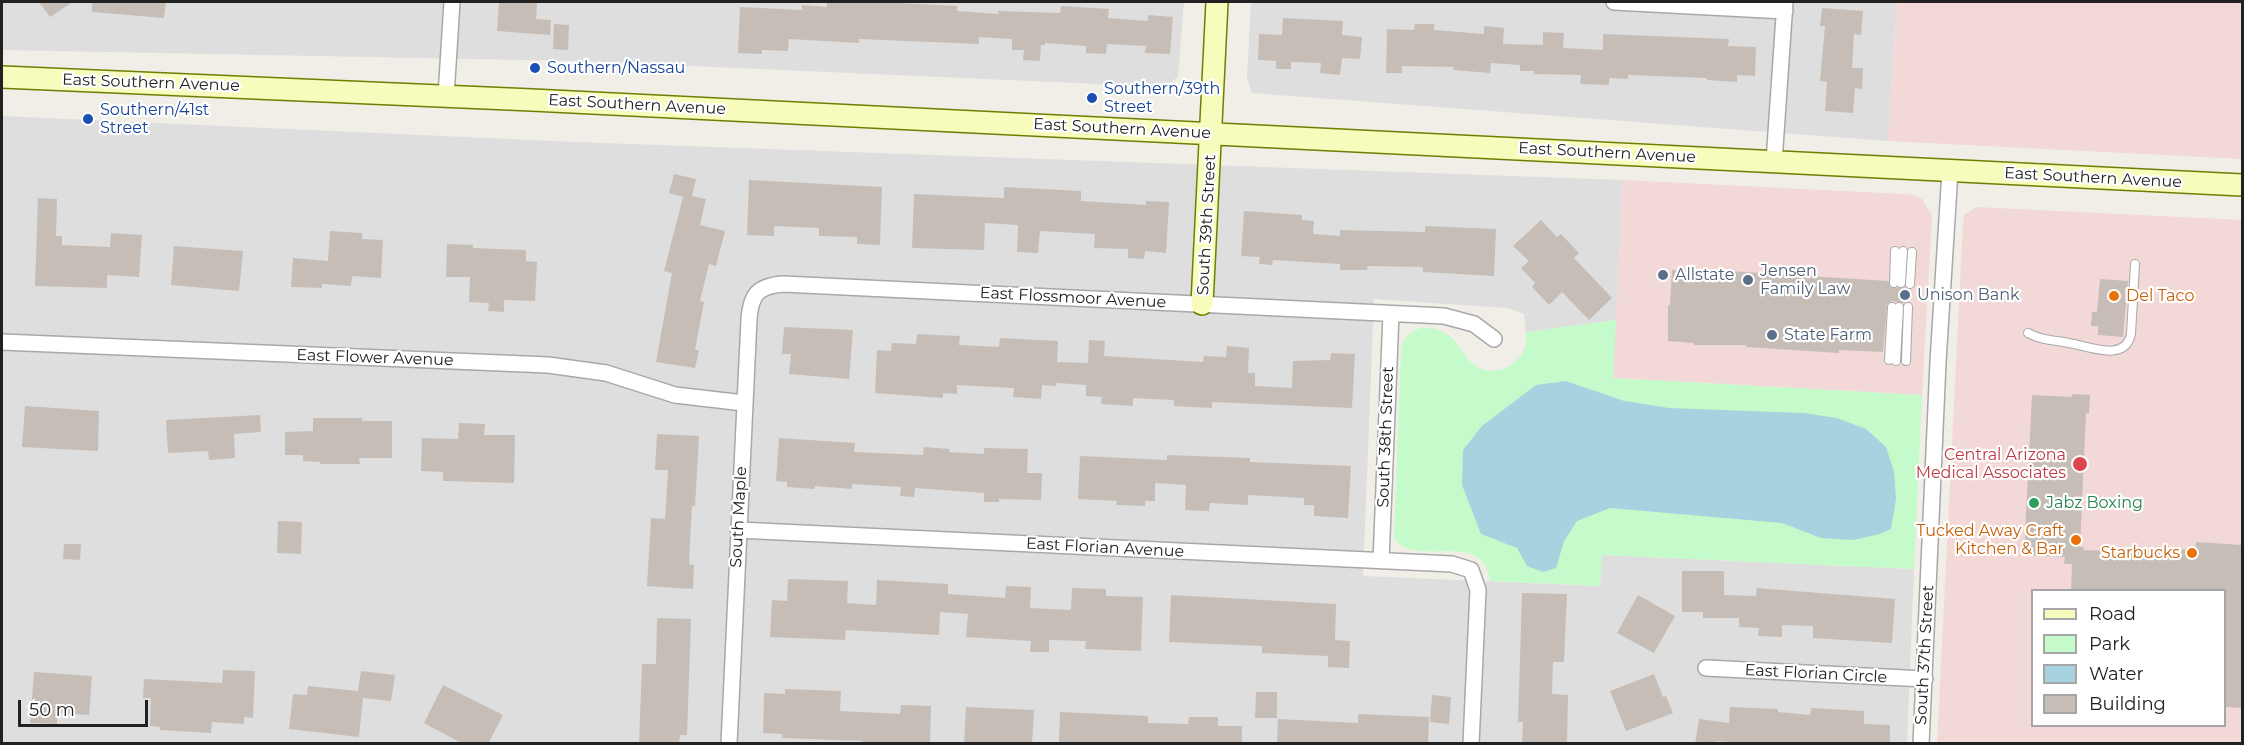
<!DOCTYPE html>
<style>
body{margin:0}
#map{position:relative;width:2244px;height:745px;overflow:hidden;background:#f1eee7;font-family:Montserrat,sans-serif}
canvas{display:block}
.frame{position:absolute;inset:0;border:3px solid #212121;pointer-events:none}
.legend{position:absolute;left:2031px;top:589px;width:195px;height:138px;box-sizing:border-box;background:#fff;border:2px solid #a6a6a6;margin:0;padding:8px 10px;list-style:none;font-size:18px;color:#212121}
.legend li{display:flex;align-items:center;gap:12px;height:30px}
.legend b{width:30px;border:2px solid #a6a6a6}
.scale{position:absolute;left:18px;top:700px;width:130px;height:27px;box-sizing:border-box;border:3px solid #212121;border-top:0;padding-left:8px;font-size:18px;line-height:21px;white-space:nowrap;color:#212121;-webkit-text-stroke:4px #fff;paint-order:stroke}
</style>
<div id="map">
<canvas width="2244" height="745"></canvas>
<div class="frame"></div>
<ul class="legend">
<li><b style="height:8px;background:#f7fbbc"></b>Road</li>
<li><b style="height:16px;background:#c5fbca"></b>Park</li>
<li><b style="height:16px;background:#a7d2e0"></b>Water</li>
<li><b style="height:16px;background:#c6beb6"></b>Building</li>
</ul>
<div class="scale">50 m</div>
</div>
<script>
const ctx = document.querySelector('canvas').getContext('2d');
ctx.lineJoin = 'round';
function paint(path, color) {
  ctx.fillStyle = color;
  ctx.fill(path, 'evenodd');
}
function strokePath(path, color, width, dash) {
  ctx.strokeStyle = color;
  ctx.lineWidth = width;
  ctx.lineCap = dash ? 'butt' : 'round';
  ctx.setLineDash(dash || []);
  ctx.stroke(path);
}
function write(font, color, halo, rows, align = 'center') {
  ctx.font = font + ' Montserrat,sans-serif';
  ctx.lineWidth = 4.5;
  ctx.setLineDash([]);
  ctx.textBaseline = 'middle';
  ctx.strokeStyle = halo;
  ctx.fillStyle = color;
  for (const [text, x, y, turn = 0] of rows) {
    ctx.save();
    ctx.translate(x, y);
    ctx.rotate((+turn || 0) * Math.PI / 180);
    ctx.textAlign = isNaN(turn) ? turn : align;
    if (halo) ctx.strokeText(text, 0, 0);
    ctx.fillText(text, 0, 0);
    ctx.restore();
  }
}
paint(new Path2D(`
 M2 2H1184L1178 76 1167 87 579 61 2 50Z
 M1251 2H1897L1888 141 1252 93 1247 78Z
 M2 116 575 142 1623 180 1616 320 1526 332 1524 314 1507 308 1374 299 1363 576 1600 586 1601 555 1914 569 1907 743H2Z`), '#dfdede');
paint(new Path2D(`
 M1897 2H2242V159L1888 141Z
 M1623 180 1902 194 1914 195 1922 199 1932 216 1922 395 1613 378Z
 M1976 207 2242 220V743L1937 744 1963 224 1964 215ZM2032 590H2224V726H2032Z`), '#f2d8d7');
paint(new Path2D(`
 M1616 320 1613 378 1922 395 1914 569 1602 555 1600 586 1490 581C1483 527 1416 570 1394 538L1401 350C1407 321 1438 323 1455 341 1462 349 1467 361 1476 366 1494 378 1520 366 1525 346 1527 342 1526 336 1526 332Z`), '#c5fbca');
paint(new Path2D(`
 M1566 381 1624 401 1669 408 1804 413 1837 418 1866 429 1886 447 1894 471 1896 499 1891 529 1880 534 1853 540 1821 538 1782 523 1610 508 1577 521 1564 541 1556 568 1543 572 1527 566 1517 548 1481 534 1462 485 1463 450 1482 426 1536 385Z`), '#a7d2e0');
paint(new Path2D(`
 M39 2H73L50 17Z
 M92 2H166L164 18 92 12Z
 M499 2H537L536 19 551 20 550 35 497 31Z
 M827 2H880L957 6V11L998 14V11L1060 13 1061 6 1109 9 1108 18 1148 21V15L1173 17 1170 54 1145 53 1146 46 1107 44 1106 54 1086 53V46L1045 43V45H1041L1040 61 1023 60 1024 50H1012V39L979 37V44L859 39V43L789 39 788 51 762 50V54L738 53 740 7 802 10V5L827 7Z
 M1822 8 1863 11 1861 35 1854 34 1852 68H1863L1862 89 1855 88 1853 113 1825 111 1827 82 1820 81 1825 26H1820Z
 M1283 18 1343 21 1342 35 1362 37 1360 59 1342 58 1340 75 1320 73 1321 63 1291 62V69H1276V61L1258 60 1259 34 1282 35Z
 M554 24 569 25 568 50 553 49Z
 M1415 24H1434V30L1484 34V26L1504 28 1503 44 1543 45V32L1564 33 1563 48 1603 50V34L1729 39 1728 46 1756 47 1755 76 1737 75V82L1707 80V78L1628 75V79L1609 78V85L1580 84 1581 75 1534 74V71H1520V65L1491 63 1490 73 1453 70 1454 67 1402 66V73H1386L1387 29 1414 30Z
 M674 174 696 179 692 196 706 199 700 225 725 231 716 266 709 264 700 301 704 302 695 350H699L695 368 656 362 672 273 664 271 683 197 669 193Z
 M749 180 882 187 880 245 857 244V237L819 236V228L774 226V236L747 235Z
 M1004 187 1081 191V201L1146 205V201L1169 202 1166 253 1145 251 1144 259 1128 258V249L1094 248 1095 234 1040 231 1038 253 1017 252 1018 225 985 223 984 250 912 248 914 194 1004 198Z
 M38 198 57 199 56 236H62V245L110 247 111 233 142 235 139 277 107 275V288L35 286Z
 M1244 211 1302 215V220L1314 221 1313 234 1340 236V230L1425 232V226L1496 229 1494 276 1423 272V267L1368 266 1367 270H1340V264L1273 260 1272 265 1259 264 1260 257 1241 256Z
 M1541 220 1557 237 1561 234 1579 253 1574 258 1612 298 1589 320 1562 292 1549 305 1532 287 1535 283 1521 268 1529 261 1513 246Z
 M330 231 362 233V239L383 240 381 278 352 276 351 286 322 284V288L291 287 293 258 328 261Z
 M447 244 473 245V248L526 250V261L537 262 535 301 504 300V312L488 311 489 303 469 302 470 277H446Z
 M174 246 243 251 239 291 171 285Z
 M1697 269 1888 281 1891 288 1905 287 1909 290V301L1903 303 1892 301 1887 304 1883 352 1839 350V353L1746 347V345H1694V343L1668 341V305H1670L1672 270 1697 271Z
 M2100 279 2128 281 2123 337 2098 335V326H2091L2092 312H2097Z
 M784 327 853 330 849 379 789 374 791 354H782Z
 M917 334 960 336 959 345 999 347 1000 338 1058 341 1057 362 1088 363 1089 340 1105 341 1104 356 1203 362 1204 356 1226 357 1227 346 1249 348 1248 373H1255V386L1292 388 1293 361 1330 360 1331 353 1355 354 1352 408 1212 402V408L1174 406V400L1133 398V406L1101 404 1102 397 1086 396V385L1056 383V386L1042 385 1041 399 1013 397 1014 388 957 385V394L943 393V398L875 393 877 350 891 351 892 343 916 344Z
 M2072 394 2090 395 2089 414 2086 413 2080 547H2084L2083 550 2166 553V548L2195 550 2196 542 2242 545V708L2224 707V591H2071L2072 564H2064L2065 557 2024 555 2032 395 2072 397Z
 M25 406 99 411 98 451 22 447Z
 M260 415 261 432 234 434 235 458 209 460 208 451 168 453 166 420Z
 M313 418H362V421H392V458H359L360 464H320V462L303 461V455H285V432L313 431Z
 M459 423 485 424 484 435H515L514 483 443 481V472L421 471 422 438 458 439Z
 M657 434 699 436 695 506H692L690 542 689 564 694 565 693 589 647 586 651 518 665 519 668 470H655Z
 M779 438 855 443 854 452 923 455 924 447 949 449V452L984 454V448L1028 449 1027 473H1042L1041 500 999 499V502H984V493L915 488 914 497 900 496 901 487 852 484V489L815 486 814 489 787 487V482L776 481Z
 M1167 455 1250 458V462L1351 466 1348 518 1314 516V505H1304V498L1248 495V505L1210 503 1209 511 1185 510 1186 485 1155 483V501H1145V506L1116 505 1117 501 1078 499 1080 456 1167 460Z
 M278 521 302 522 301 554 277 553Z
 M64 544H81L80 560 63 559Z
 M1682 571H1724V595L1756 596 1757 588 1895 599 1892 643 1813 638V626L1782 625V637L1758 636 1759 628 1739 627V618H1703V612H1682Z
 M788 579 848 581 847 603 876 605 877 580 948 584V594L1005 598 1006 586 1031 587 1030 608 1071 610 1072 588 1106 589V596L1143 597 1141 651 1085 649 1086 641 1049 640V652H1030L1031 641 966 637 968 614 940 612 939 635 846 630 845 640 770 637 772 600 787 601Z
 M1522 593 1567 594 1564 662H1553L1552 694 1568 695 1567 744H1522L1523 722H1518Z
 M1171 595 1336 604 1335 640 1350 641 1349 668 1328 667V656L1262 653V646L1169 642Z
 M1638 595 1675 616 1654 653 1617 633Z
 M657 618 691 619 687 735H680L679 744H639L642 664H656Z
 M223 670 255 671 253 718 244 717V724L212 722 211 733 160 730V727L150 726 151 698H143L144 679 222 683Z
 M361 671 395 675 391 701 363 698 359 737 289 729 293 694 307 695 308 686 358 691Z
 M34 672 92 676 89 715 57 713V724L30 723Z
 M1654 674 1663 697 1666 696 1673 713 1626 731 1610 691Z
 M443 685 503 715 488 744H463L424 723Z
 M785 689 841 691 840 711 900 714 901 705 931 706 930 744H862V741L782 738V734L763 733 764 693 785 694Z
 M1256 692H1277V718H1255Z
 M1432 695 1451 697 1449 724 1430 722Z
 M966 707 1034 710 1032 744H964Z
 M1730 707 1778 709V712L1810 715 1811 708 1864 711V724L1890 725V744H1749L1717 741V744H1695L1699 719 1729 723Z
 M1060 712 1148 716V723L1188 724 1189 717H1218V726H1242V744H1059Z
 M1358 714 1429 717 1428 744H1277L1278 719 1358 723Z`), '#c6beb6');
const lane = new Path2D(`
 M1894 283 1895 251
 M1901 283 1903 251
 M1910 284 1912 252
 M2028 333C2043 341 2054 340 2069 343 2088 346 2125 363 2131 334L2135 264
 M1889 360 1892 307
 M1896 361 1899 307
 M1906 361 1908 307`);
const street = new Path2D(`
 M1614 2 1785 11
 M446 96 452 2
 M1774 162 1785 2
 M2 342 548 365 606 373 675 395 744 403
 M738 530 1452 564 1471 570 1478 590 1471 744
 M1381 561 1391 314
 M1706 668 1925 679
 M729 744 749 319C751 294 758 286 783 284L1444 316 1474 324 1494 339
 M1921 744 1938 362 1950 171`);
const secondary = new Path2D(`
 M2 77 532 100 2242 185
 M1202 304 1217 2`);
strokePath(lane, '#a8a8a8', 10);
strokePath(street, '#a8a8a8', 18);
strokePath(secondary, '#6f7e02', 24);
strokePath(lane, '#fff', 8);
strokePath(street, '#fff', 15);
strokePath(secondary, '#f7fbbc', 21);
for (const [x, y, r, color] of [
 [535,68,6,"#1a4fb4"],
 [1092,98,6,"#1a4fb4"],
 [88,119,6,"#1a4fb4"],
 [1663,275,6,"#5c6f8a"],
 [1748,280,6,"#5c6f8a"],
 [1905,295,6,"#5c6f8a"],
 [2114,296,6,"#e8710a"],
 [1772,335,6,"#5c6f8a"],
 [2080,464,8,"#e0444e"],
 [2034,503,6,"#2e9e5b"],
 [2076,540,6,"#e8710a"],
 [2192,553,6,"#e8710a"]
]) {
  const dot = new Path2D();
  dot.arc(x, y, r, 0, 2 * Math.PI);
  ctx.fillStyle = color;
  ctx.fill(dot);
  strokePath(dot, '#fff', 2);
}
write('16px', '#164399', '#fff', [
 ["Southern/Nassau",547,68],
 ["Southern/39th",1104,89],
 ["Street",1104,107],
 ["Southern/41st",100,110],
 ["Street",100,128]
], 'left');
write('16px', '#212121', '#fff', [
 ["East Southern Avenue",151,83,2],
 ["East Southern Avenue",637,105,3],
 ["East Southern Avenue",1122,129,3],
 ["East Southern Avenue",1607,153,3],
 ["East Southern Avenue",2093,178,3],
 ["South 39th Street",1207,225,-87],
 ["East Flossmoor Avenue",1073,298,3],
 ["East Flower Avenue",375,358,2],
 ["South 38th Street",1386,437,-88],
 ["South Maple",739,517,-87],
 ["East Florian Avenue",1105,548,3],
 ["South 37th Street",1925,655,-87],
 ["East Florian Circle",1816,674,3]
]);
write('16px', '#4e5e75', '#fff', [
 ["Jensen",1760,271],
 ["Family Law",1760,289],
 ["Allstate",1675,275],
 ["Unison Bank",1917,295],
 ["State Farm",1784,335]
], 'left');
write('16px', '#c56008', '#fff', [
 ["Del Taco",2126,296,"left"],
 ["Tucked Away Craft",2064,531],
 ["Kitchen & Bar",2064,549],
 ["Starbucks",2180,553]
], 'right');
write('16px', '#be3a42', '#fff', [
 ["Central Arizona",2066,455],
 ["Medical Associates",2066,473]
], 'right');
write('16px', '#27864d', '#fff', [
 ["Jabz Boxing",2046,503]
], 'left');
</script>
